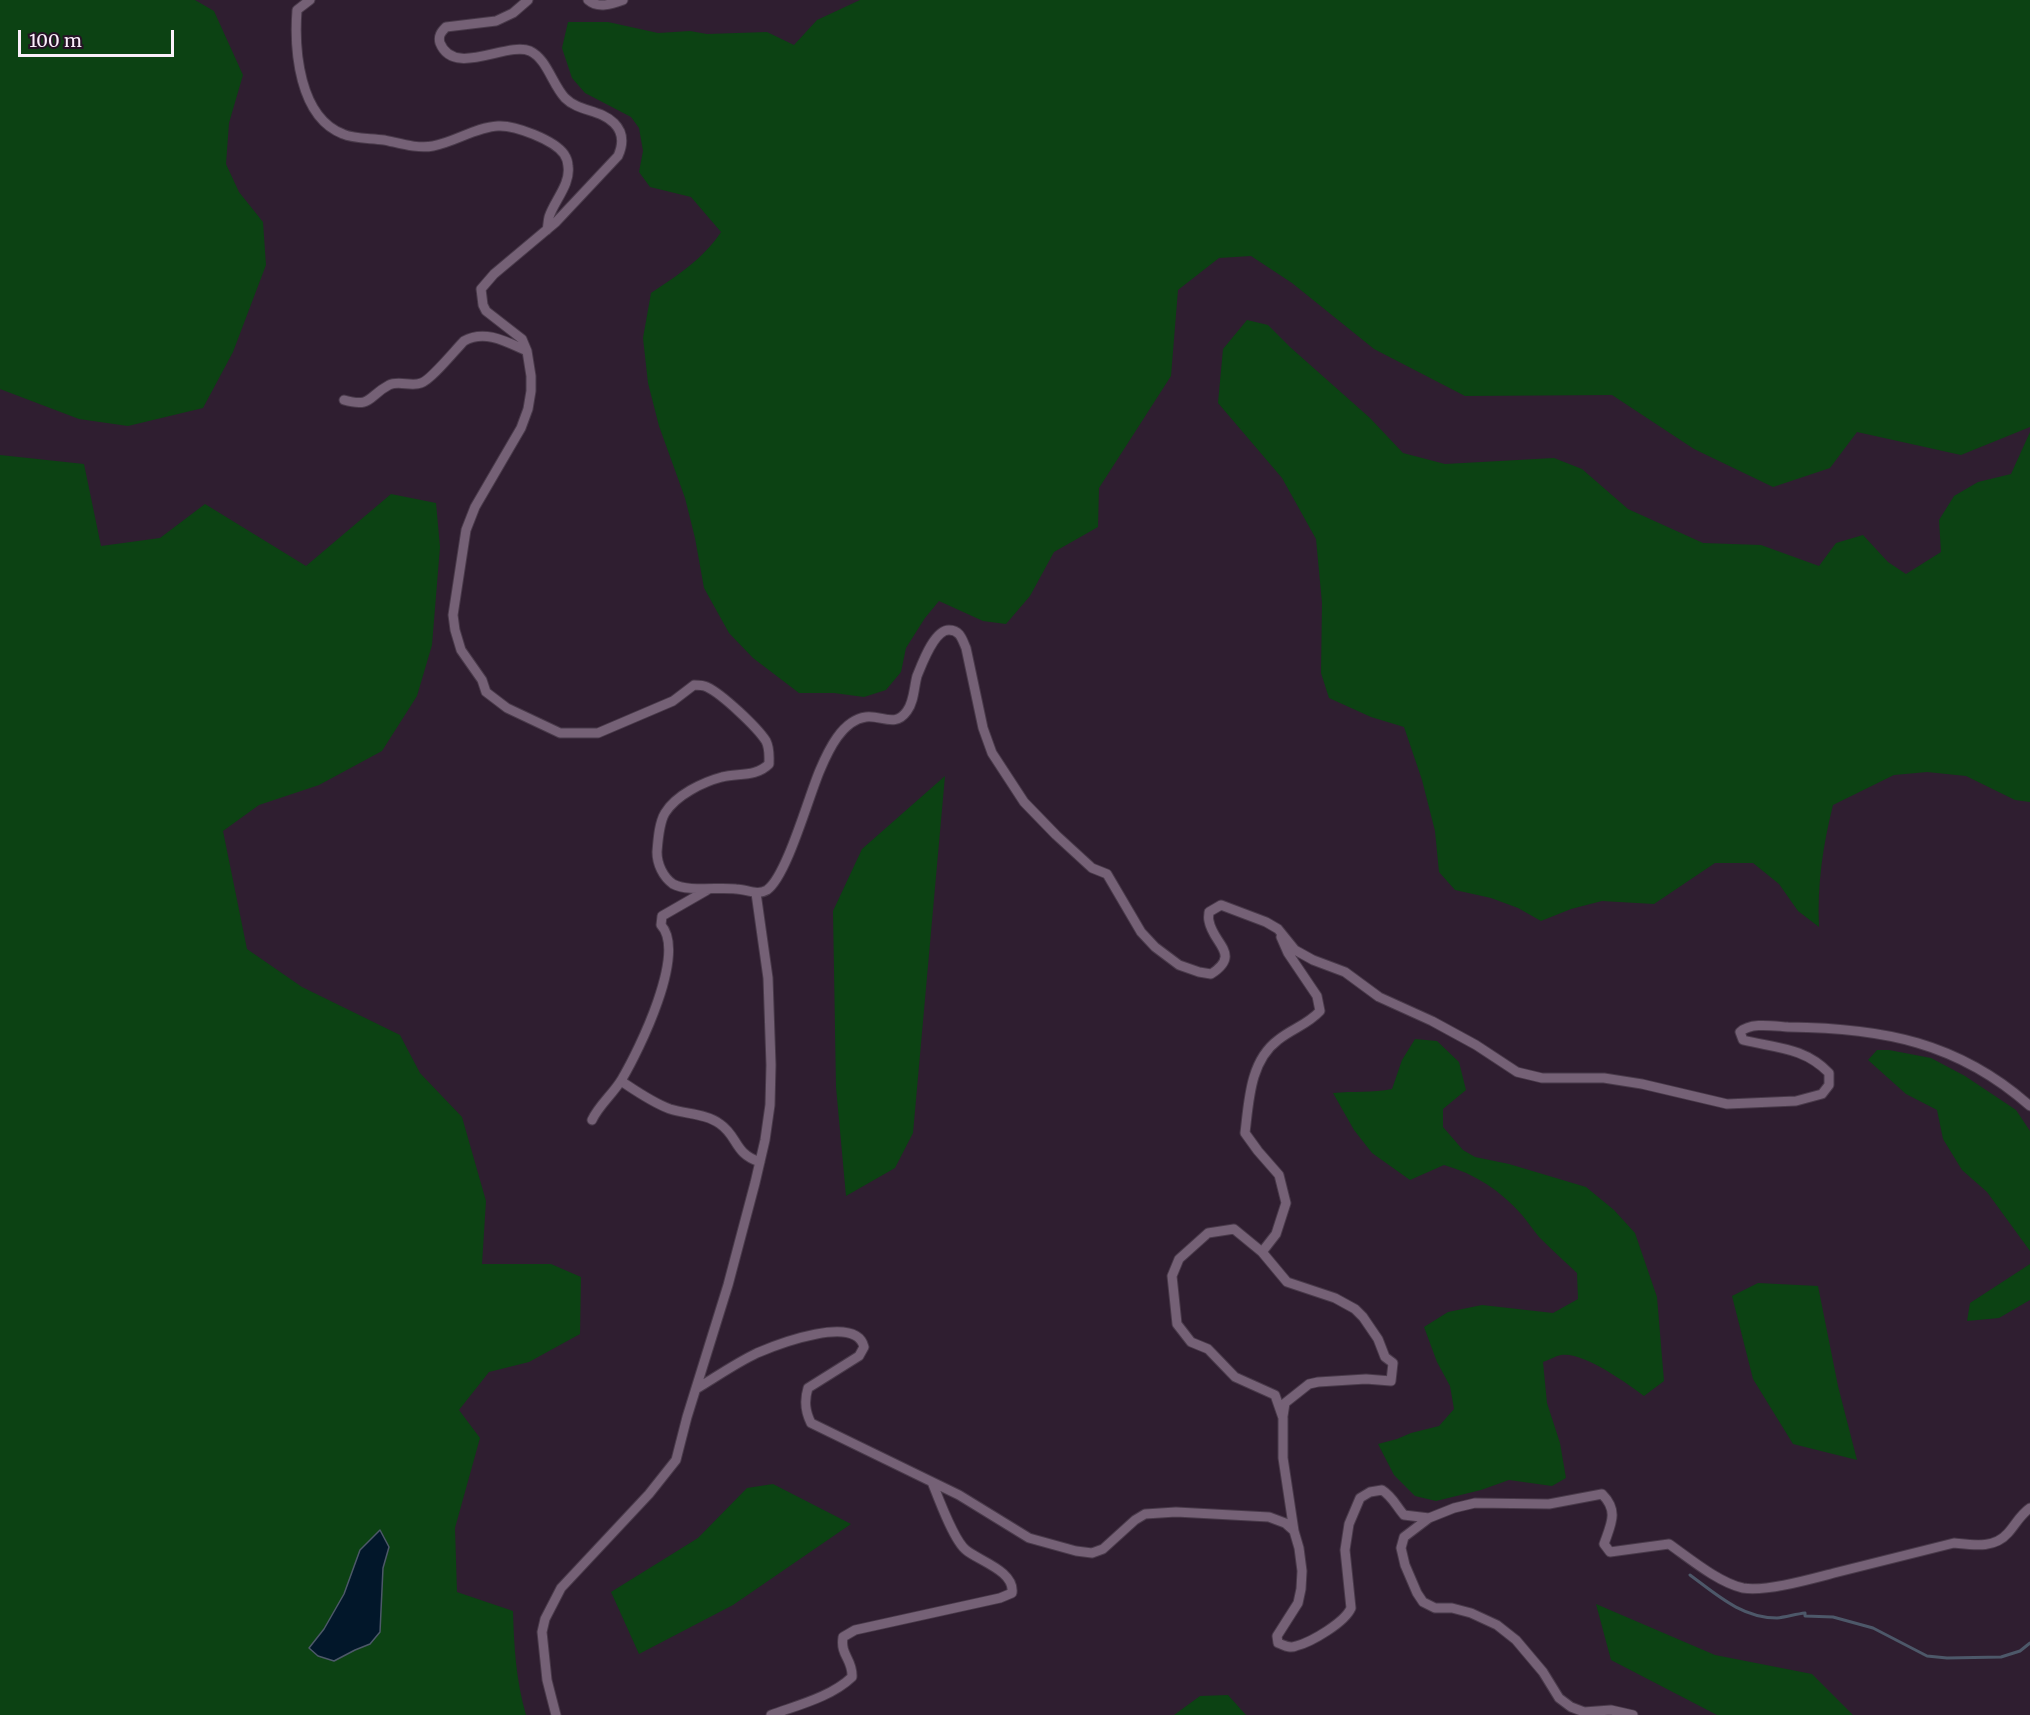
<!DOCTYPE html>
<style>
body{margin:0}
#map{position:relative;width:2030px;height:1715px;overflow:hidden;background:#2f1e30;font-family:Merriweather,serif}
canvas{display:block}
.scale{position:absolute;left:18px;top:30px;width:156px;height:27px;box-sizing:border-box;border:3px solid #fbeffb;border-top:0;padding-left:8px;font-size:18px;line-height:21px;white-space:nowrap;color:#fbeffb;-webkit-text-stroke:4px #251426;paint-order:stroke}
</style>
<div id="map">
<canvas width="2030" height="1715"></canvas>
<div class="scale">100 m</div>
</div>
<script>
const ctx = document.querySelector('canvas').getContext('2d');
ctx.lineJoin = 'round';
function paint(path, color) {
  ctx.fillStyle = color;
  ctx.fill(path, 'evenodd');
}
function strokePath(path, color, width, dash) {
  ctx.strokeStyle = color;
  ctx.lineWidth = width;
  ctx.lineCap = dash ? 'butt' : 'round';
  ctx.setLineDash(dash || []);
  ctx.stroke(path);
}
paint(new Path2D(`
 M0 0H195L214 11 243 75 229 123 226 164 239 192 263 222 266 265 233 352 203 408 128 426 79 419 0 389Z
 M860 0H2030V427L1961 455 1857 432 1830 468 1773 487 1694 449 1612 395 1465 396 1374 349 1292 283 1251 256 1219 258 1178 290 1171 376 1099 488 1098 527 1054 552 1030 596 1006 624 983 621 939 601 925 618 906 648 901 672 886 690 864 697 834 693H799L753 658 729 633 704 588 695 538 685 498 659 426 648 383 643 338 651 293C677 276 703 259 721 232L691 197 650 187 639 172 643 151 639 128 631 117 585 93 572 78 562 48 568 22H608L658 33 690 31 707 34 767 32 794 45 817 20Z
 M1247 320 1268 325 1290 347 1370 418 1403 453 1445 464 1554 458 1582 469 1628 509 1703 543 1761 545 1819 566 1836 543 1863 535 1888 562 1906 574 1941 552 1939 520 1954 496 1978 482 2011 474 2030 432V802L2015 800 1966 776 1927 772 1894 775 1833 805C1823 845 1817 885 1819 927L1798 911 1779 884 1753 863H1715L1654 904 1602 901 1571 909 1541 921 1518 908 1491 898 1455 890 1439 872 1435 831 1422 780 1404 727 1371 717 1329 698 1321 673 1322 603 1316 539 1282 478 1218 403 1223 349Z
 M0 455 84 464 101 546 160 538 205 504 306 566 391 494 436 503 440 547 432 645 417 696 382 751 319 785 259 805 223 831 247 949 302 987 400 1035 420 1073 462 1117 486 1201 482 1264H551L581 1277 580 1334 529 1362 489 1372 459 1410 480 1438 455 1528 457 1592 513 1611C514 1647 516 1680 526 1715H0Z
 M945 776 913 1133 895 1168 846 1196 836 1087 833 911 862 849Z
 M1415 1039 1437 1041 1459 1062 1466 1090 1443 1109V1127L1463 1150 1475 1157 1509 1164 1586 1187 1614 1210 1635 1233 1657 1297 1664 1381 1644 1396C1627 1383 1582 1351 1561 1355 1555 1356 1549 1360 1543 1362L1547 1403 1560 1443 1566 1478 1552 1486 1509 1480 1481 1490 1436 1501 1415 1496 1394 1475 1378 1444 1397 1439 1411 1433 1439 1426 1454 1409 1450 1386 1437 1362 1424 1327 1448 1312 1482 1305 1553 1313 1578 1299 1577 1273C1564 1261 1551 1249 1539 1237 1533 1230 1528 1222 1522 1215 1500 1190 1475 1174 1444 1165L1410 1180 1372 1153 1354 1130 1333 1093C1353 1091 1373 1093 1392 1089L1402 1060Z
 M1877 1050H1889L1931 1058 1965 1076 2016 1110 2030 1131V1251L1987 1192 1962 1170 1943 1139 1937 1110 1906 1094 1868 1060Z
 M2030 1264V1300L1999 1318 1967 1321 1970 1303Z
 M1758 1283 1818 1286 1838 1386 1857 1460 1793 1444 1753 1379 1732 1296Z
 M773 1484 851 1524 733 1605 639 1654 611 1592 698 1538 747 1488Z
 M1596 1604 1715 1655 1812 1674 1853 1715H1717L1611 1660Z
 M1228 1695 1246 1715H1174L1200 1696Z`), '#0c4213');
const water = new Path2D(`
 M380 1530 389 1547 383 1568 380 1632 370 1644 355 1650 334 1661 318 1656 309 1648 324 1629 344 1594 360 1550Z`);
paint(water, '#02172a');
strokePath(water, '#4d5869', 1.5);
strokePath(new Path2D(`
 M1690 1575C1717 1595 1742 1618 1777 1618 1786 1617 1796 1614 1805 1613V1616L1833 1617 1873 1628 1927 1656 1947 1658 2001 1657 2020 1651 2030 1643`), '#4d5869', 3);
const minor = new Path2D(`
 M310 0 297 10C294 50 299 117 343 134 354 139 371 138 384 140 399 143 417 149 433 146 455 142 476 127 498 126 515 125 554 140 564 154 566 157 568 162 568 166 571 184 554 201 549 217 548 221 548 226 547 230
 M528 0 513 13 496 21 446 27C441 32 438 36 440 43 454 78 507 41 530 51 547 59 552 84 565 98 579 112 600 109 614 123 624 133 623 145 618 156L556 222 494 274 481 289 483 305 486 311 522 339 527 351 531 376V391L528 409 521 428 475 507 466 530 453 615 455 630 461 650 482 680 486 692 507 708 560 733H598L673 701 694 685C698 685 703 685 707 687 722 694 757 727 766 741 770 749 769 756 769 764 756 777 739 773 722 777 703 782 676 795 665 813 659 823 658 840 657 852 657 864 663 877 673 884 687 892 719 887 736 889 746 889 757 896 767 890 787 876 809 795 820 770 828 751 842 720 866 717 882 715 895 728 907 711 914 702 914 687 917 676 922 664 934 630 949 630 960 630 962 639 966 648L983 728 992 753 1024 802 1056 835 1092 868 1107 874 1141 932 1155 947 1179 965 1199 972 1211 974C1242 954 1213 944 1209 921 1208 918 1209 915 1209 912L1221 905 1266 922 1278 929 1295 950 1313 960 1345 972 1379 997 1432 1021 1476 1045 1517 1072 1542 1078H1604L1642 1084 1727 1104 1796 1101 1822 1094 1829 1085V1073C1804 1047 1775 1048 1743 1040L1740 1032C1751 1022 1773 1026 1788 1027 1882 1028 1958 1042 2030 1106
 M588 0C598 9 612 4 623 0
 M344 400C372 408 368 396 389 385 399 380 411 387 421 383 430 381 456 349 464 341 485 329 507 342 527 351
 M1281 937 1288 953 1317 996 1320 1011C1307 1025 1293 1028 1278 1040 1250 1061 1249 1100 1245 1133L1258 1151 1279 1175 1286 1203 1276 1234 1262 1252 1234 1229 1208 1233 1179 1259 1172 1276 1177 1324 1191 1342 1208 1349 1235 1377 1275 1395 1283 1418V1458L1294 1531
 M621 1081C636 1091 653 1103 670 1109 686 1114 707 1114 720 1124 738 1136 734 1154 760 1162
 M592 1120C599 1105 613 1094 622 1079 639 1050 687 953 661 925L662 916 709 889
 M1262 1252 1287 1282 1335 1298 1355 1309 1363 1317 1378 1339 1385 1357 1393 1363 1391 1381 1366 1379 1318 1382 1309 1384 1285 1403 1283 1416
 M696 1389C716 1377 736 1363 757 1353 778 1344 856 1314 864 1347L859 1356 808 1388C804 1401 805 1411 811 1423L959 1495 1029 1538 1076 1551 1092 1553 1103 1549 1135 1520 1145 1514 1176 1512 1269 1517 1285 1523 1294 1531 1299 1548 1302 1571 1301 1589 1298 1603 1277 1636 1278 1643C1284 1645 1289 1649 1296 1646 1312 1642 1345 1622 1351 1608L1345 1550 1349 1524 1360 1498 1370 1492 1382 1490C1393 1497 1396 1506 1404 1515L1429 1518
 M556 1715 547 1680 542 1632 545 1619 561 1588 649 1494 676 1460 687 1417 728 1285 755 1183 765 1140 770 1105 771 1065 768 978 756 893
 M771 1715C798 1705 831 1697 852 1677 853 1659 840 1656 843 1637L855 1630 1000 1598 1012 1593C1015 1571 979 1561 966 1550 954 1541 938 1497 932 1482
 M1633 1715 1611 1710 1584 1712 1571 1707 1559 1698 1543 1672 1516 1640 1497 1625 1471 1613 1452 1608H1435L1423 1602 1417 1593 1405 1565 1401 1548 1404 1537 1429 1518 1454 1508 1475 1503 1549 1504 1602 1494C1619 1511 1611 1524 1604 1544L1610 1552 1669 1544C1689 1558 1719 1583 1743 1588 1765 1592 1811 1579 1834 1573 1874 1563 1914 1553 1954 1543 1973 1545 1994 1549 2008 1533 2016 1524 2020 1515 2030 1508`);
strokePath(minor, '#493a4a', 11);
strokePath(minor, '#756176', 9);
</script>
